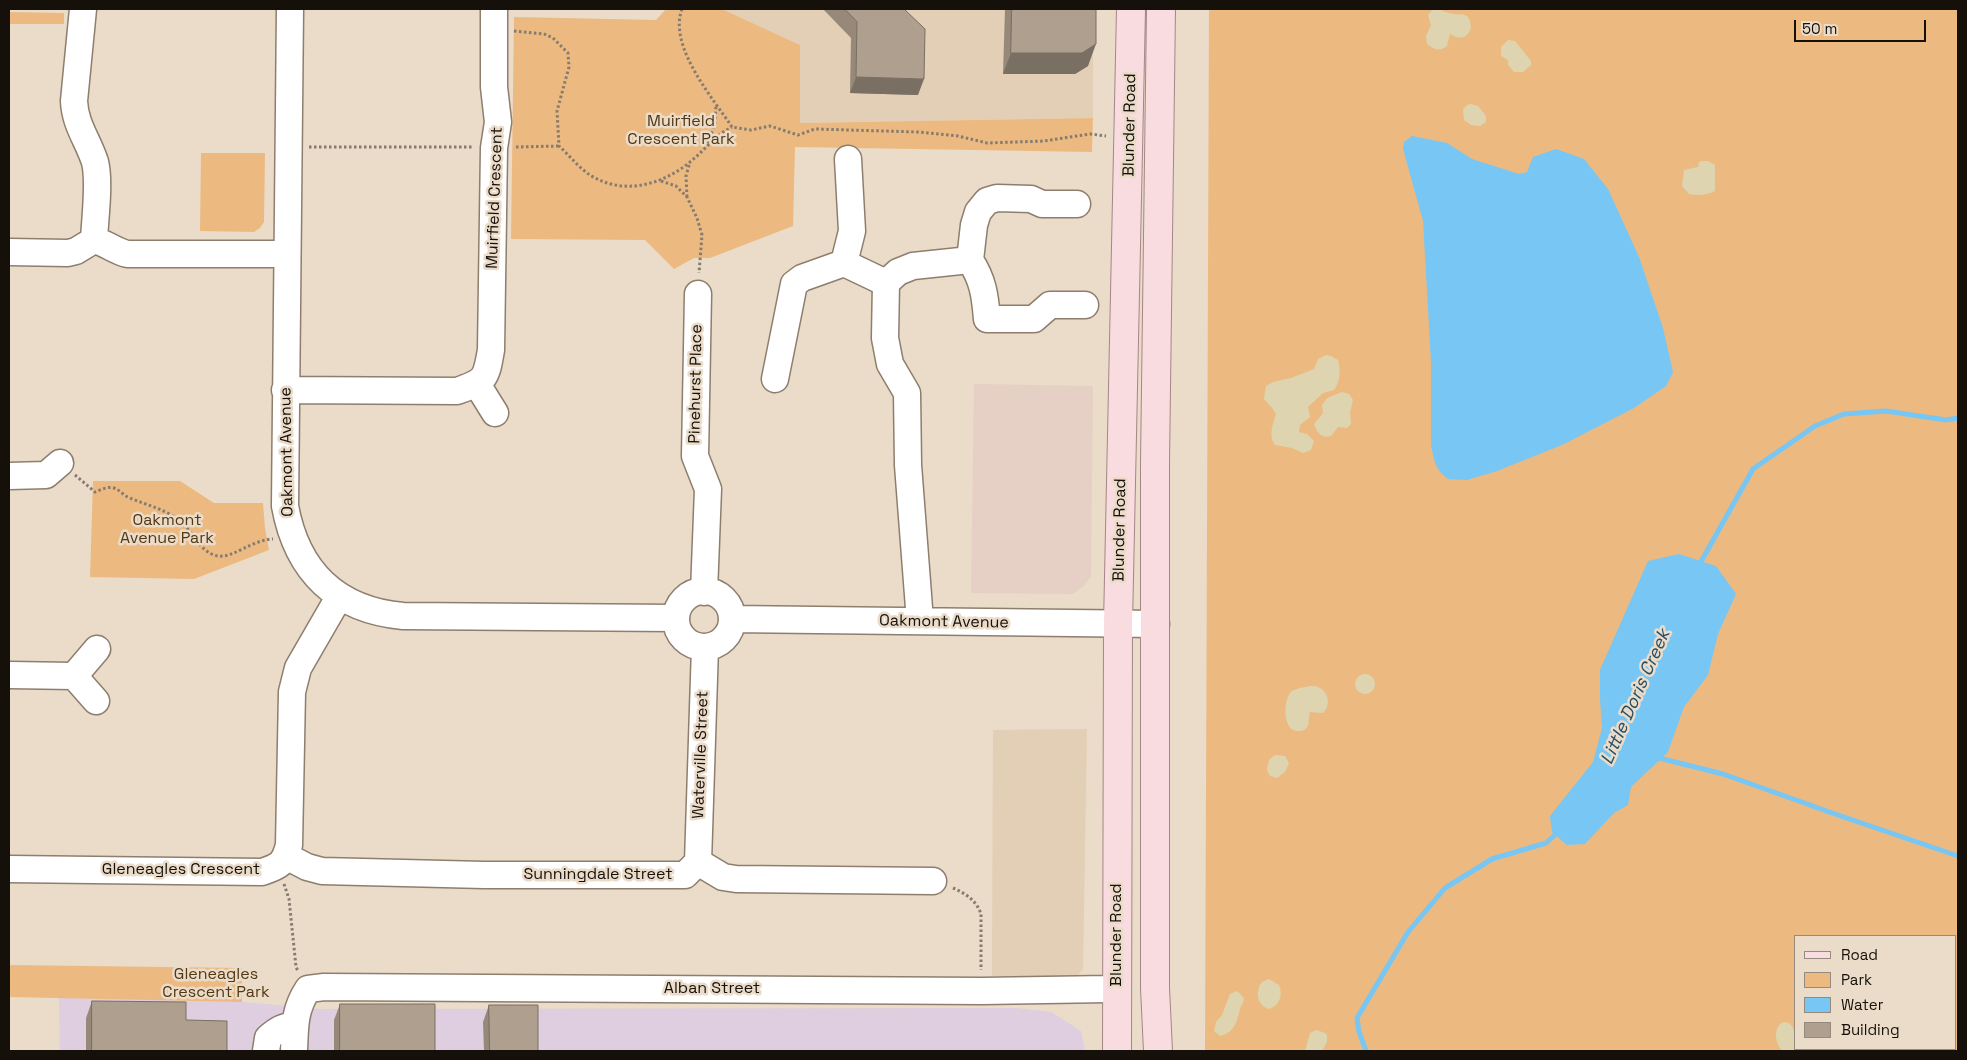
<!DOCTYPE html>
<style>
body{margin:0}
#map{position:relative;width:1967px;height:1060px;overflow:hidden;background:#ebdbc9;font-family:"Space Grotesk",sans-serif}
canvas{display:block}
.frame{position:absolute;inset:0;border:10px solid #15100a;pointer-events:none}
.legend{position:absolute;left:1794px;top:935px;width:162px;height:115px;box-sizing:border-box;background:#ebdbc9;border:1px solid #958a7d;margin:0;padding:6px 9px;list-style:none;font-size:15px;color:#15100a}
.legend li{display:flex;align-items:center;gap:10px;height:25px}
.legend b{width:25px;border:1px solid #958a7d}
.scale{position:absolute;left:1794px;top:20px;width:132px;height:22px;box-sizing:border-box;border:2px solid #15100a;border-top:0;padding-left:6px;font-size:15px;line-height:18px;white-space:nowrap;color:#15100a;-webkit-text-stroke:4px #ebdbc9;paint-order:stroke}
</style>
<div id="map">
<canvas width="1967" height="1060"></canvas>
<div class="frame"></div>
<ul class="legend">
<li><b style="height:6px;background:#f8dcdf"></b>Road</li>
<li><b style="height:14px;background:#ecba80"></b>Park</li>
<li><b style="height:14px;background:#77c6f4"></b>Water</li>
<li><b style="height:14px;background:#ae9f8e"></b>Building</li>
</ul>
<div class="scale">50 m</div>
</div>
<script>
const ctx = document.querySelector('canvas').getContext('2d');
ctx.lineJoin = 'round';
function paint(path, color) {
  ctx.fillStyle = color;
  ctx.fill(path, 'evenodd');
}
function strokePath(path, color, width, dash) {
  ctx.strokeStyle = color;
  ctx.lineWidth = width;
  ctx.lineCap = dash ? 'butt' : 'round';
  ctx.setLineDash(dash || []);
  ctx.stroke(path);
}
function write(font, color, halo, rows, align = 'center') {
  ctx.font = font + ' "Space Grotesk",sans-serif';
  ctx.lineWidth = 5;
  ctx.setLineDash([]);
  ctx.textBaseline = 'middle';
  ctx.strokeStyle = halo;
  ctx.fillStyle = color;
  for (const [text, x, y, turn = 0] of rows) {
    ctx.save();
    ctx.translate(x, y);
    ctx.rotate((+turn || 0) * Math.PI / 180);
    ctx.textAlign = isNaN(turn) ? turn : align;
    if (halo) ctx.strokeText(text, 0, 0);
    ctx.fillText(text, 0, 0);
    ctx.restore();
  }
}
paint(new Path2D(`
 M722 9H1093V118L800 123V45Z
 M1087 729 1083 969 1078 975 1072 977 992 976 993 730Z`), '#e3ceb6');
paint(new Path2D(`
 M59 997 242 1002 321 1009 1016 1008 1051 1012 1081 1031 1085 1051H60Z`), '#decee0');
paint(new Path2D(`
 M974 384 1093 386 1091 576 1084 586 1073 594 971 593Z`), '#e6cfc4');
paint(new Path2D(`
 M666 9H722L800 45V123L1093 118 1092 152 795 147 793 226 710 258H694L674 269 645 240 511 239 514 17 656 20Z
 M1209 9H1958V1051H1205ZM1796 936H1956V1049H1796Z
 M9 12 64 13V24H9Z
 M201 153H265L264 222 260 228 254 232 200 231Z
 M93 481H180L214 503H263L265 528 269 550 194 579 90 577Z
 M9 965 242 968V1002L9 997Z`), '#ecba80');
paint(new Path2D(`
 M1433 9C1442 9 1441 11 1449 13 1461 17 1469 9 1471 27 1468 39 1460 40 1450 34L1447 46C1440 52 1433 49 1427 44L1426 36 1431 25 1428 15Z
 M1508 40 1515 41 1531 61V65L1523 72H1514L1508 65V60L1501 56V47Z
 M1471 104 1478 106 1486 116V122L1480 126 1471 125 1464 120 1463 109 1467 105Z
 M1703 161H1708L1715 165V191C1708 195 1697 196 1689 194L1682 186 1684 170 1698 167 1699 162Z
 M1326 355 1331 356 1338 360C1341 370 1340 382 1334 390L1323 393 1308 407 1310 417 1300 425 1299 432 1307 434 1314 441 1311 450 1303 453 1292 448 1275 445C1268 436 1273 424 1276 414L1273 409 1264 399 1266 386 1273 382 1291 378 1314 369 1318 359Z
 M1342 392 1349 394 1353 400 1350 412 1351 424 1347 428 1338 427 1331 436C1322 439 1317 433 1314 424L1323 413 1322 405 1327 398Z
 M1355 684a10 10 0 1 1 20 0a10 10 0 1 1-20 0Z
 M1315 686C1328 689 1332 704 1323 713L1310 712C1308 717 1310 723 1307 727 1305 731 1301 731 1297 731 1282 730 1283 698 1292 691 1297 688 1309 686 1315 686Z
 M1275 755 1285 756 1289 763 1285 772 1277 778 1270 776 1267 770 1269 760Z
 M1269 979 1279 985C1283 994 1280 1006 1269 1009 1257 1006 1255 991 1262 982Z
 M1237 991 1244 998C1244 1003 1241 1005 1240 1009 1237 1022 1234 1033 1220 1036L1214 1031 1216 1022 1222 1015 1230 994Z
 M1784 1022 1789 1023C1796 1029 1796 1040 1796 1049H1829V1051H1782C1776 1043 1773 1032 1780 1024Z
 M1316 1030 1325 1033 1327 1035V1042L1322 1051H1305L1310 1033Z`), '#ded5b0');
paint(new Path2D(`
 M1412 136 1447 143 1472 159 1519 174 1527 172 1533 157 1556 149 1584 159 1608 189 1639 257 1663 328 1673 372 1666 386 1634 408 1562 445 1497 471 1467 480 1448 479 1440 472 1435 463 1431 446V362L1423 221 1403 149 1404 142Z
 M1679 554 1716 566 1736 594 1718 634 1708 675 1684 707 1668 752 1631 787 1628 805 1614 813 1585 844 1567 845 1552 832 1550 816 1593 762 1602 728 1600 699V670L1648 561Z`), '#77c6f4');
strokePath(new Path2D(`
 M1698 567 1753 469 1815 426 1844 414 1886 411 1946 420 1958 418
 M1655 757 1723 774 1835 814 1958 856
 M1366 1051 1359 1032 1357 1018 1408 932 1445 888 1492 859 1546 843 1559 831`), '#77c6f4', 5);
const minor = new Path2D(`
 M83 9 74 101C75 125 88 140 95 162 100 182 95 218 94 240
 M290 9 285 506C297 572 337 610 403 616L676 618
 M1077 204H1042L1031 199 997 198 987 201 978 212 974 225 970 260C983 280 985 295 987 319H1034L1050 305H1085
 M9 252 68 253 76 251 94 240C106 243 115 251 127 254H287
 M844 263 886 283 898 272 913 266 970 260
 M886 283 885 338 890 364 907 393 908 465 920 621
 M698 294 695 456 708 489 704 592
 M775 379 794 284 802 278 844 263 852 231 848 159
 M477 384 495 413
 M285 390 457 391C486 381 486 379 491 350L494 148 498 122 494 87V9
 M9 476 46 475 60 463
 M676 619a28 28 0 1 1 56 0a28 28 0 1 1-56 0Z
 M732 619 1156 624
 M9 675 74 676
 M96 701 74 676 97 649
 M286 856 307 867 322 871 484 875H685L698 862
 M698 862 723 877 736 879 933 881
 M698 862 705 647
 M9 869 262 872C280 866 284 864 289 845L292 692 298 668 339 597
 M266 1051 268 1038C277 1030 283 1026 295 1026
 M294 1051C295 1027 294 1010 308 989L324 987 982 991 1108 989 1116 988`);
const major = new Path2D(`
 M1117 1051 1118 624 1131 9
 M1158 1051 1155 988V463L1161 9`);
strokePath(minor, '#8d7e6e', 29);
strokePath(major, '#a58686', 30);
strokePath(new Path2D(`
 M682 9C668 46 712 97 732 127L751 130 770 126 798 135 815 129 918 132 958 136 987 143 1044 141 1090 134 1106 136
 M514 31 544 34 553 38 568 53 569 67 557 111 559 146C569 155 579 168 590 175 623 196 662 185 690 162 705 150 715 135 732 127
 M708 143 715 123 716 105
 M309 147H472
 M516 147 559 146
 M661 181 676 186 687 197 697 218 702 235 699 273
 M687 197 686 176 690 162
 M75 475 95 492C101 490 107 486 114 488 120 490 124 496 130 498 149 506 166 509 182 523 193 533 202 554 218 556 234 558 251 540 273 539
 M284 884 289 899 296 967 298 971
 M953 888C965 893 977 901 981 914V970`), '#867b6f', 3, [2.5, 2.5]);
strokePath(minor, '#fff', 26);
strokePath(major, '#f8dcdf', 28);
paint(new Path2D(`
 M823 9H904L918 95 850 93 851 38Z
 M1005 9H1096L1088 66 1075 74H1003Z
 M92 1001 186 1020 227 1051H86V1018Z
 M340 1004 435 1051H334V1020Z
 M489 1005 538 1051H484L483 1022Z`), '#96897a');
paint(new Path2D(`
 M1096 44 1088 66 1075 74H1003L1011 53Z
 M856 77 924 79 918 95 850 93Z`), '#7a6f63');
const building = new Path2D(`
 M845 9H904L925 29 924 79 856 77 857 22Z
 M1012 9H1096V44L1082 53H1011Z
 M92 1001 186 1002V1020L227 1021V1051H92Z
 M340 1004H435V1051H340Z
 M489 1005H538V1051H490Z`);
paint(building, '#ae9f8e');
strokePath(building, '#7a6f63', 1);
write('16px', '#523713', '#ebdbc9', [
 ["Muirfield",681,122],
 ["Crescent Park",681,140],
 ["Oakmont",167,521],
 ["Avenue Park",167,539],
 ["Gleneagles",216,975],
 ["Crescent Park",216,993]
]);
write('16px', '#15100a', '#ebdbc9', [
 ["Blunder Road",1130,125,-89],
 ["Muirfield Crescent",495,198,-88],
 ["Pinehurst Place",696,384,-89],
 ["Oakmont Avenue",287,452,-91],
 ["Blunder Road",1120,530,-89],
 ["Oakmont Avenue",944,622,1],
 ["Waterville Street",701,755,-88],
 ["Gleneagles Crescent",181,870],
 ["Sunningdale Street",598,875],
 ["Blunder Road",1117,935,-90],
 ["Alban Street",712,989]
]);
write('italic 18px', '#244f67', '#ebdbc9', [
 ["Little Doris Creek",1636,697,-66]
]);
</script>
